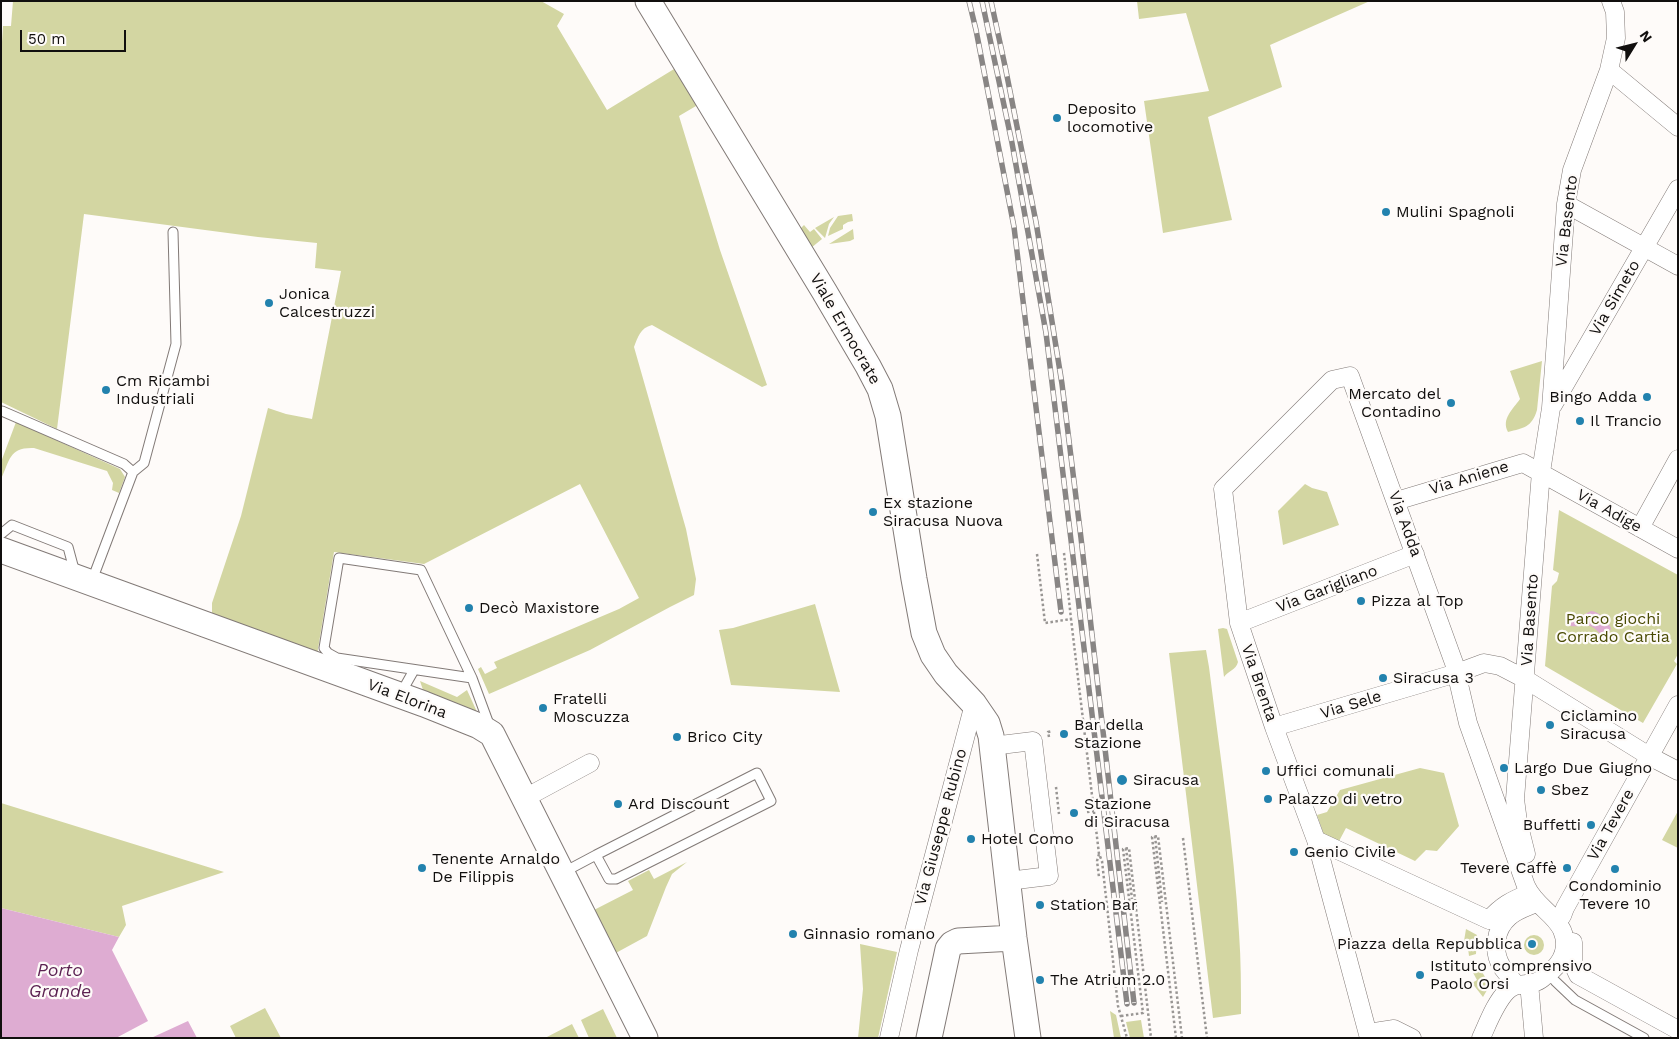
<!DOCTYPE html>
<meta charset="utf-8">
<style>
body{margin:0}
#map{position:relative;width:1679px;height:1039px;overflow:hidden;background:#fefbf9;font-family:"Work Sans",sans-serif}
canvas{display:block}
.frame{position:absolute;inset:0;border:2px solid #110f0e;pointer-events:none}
.north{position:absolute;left:1609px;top:20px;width:50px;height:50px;-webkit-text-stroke:4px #fefbf9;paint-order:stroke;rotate:54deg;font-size:14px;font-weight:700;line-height:20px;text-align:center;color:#110f0e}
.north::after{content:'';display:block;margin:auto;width:18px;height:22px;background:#110f0e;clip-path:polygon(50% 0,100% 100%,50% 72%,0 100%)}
.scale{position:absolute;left:20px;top:30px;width:106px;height:22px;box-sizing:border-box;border:2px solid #110f0e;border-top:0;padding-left:6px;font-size:15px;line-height:18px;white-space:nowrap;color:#110f0e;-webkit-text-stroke:4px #fefbf9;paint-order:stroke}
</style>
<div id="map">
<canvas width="1679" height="1039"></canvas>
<div class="frame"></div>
<div class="north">N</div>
<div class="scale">50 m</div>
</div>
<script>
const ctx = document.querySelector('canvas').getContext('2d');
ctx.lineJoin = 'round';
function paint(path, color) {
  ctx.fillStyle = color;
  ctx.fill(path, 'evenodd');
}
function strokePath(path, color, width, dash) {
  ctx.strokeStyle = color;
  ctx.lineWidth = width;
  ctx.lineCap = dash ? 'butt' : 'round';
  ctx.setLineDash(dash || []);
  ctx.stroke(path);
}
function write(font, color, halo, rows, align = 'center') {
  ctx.font = font + ' "Work Sans",sans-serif';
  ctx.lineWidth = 4.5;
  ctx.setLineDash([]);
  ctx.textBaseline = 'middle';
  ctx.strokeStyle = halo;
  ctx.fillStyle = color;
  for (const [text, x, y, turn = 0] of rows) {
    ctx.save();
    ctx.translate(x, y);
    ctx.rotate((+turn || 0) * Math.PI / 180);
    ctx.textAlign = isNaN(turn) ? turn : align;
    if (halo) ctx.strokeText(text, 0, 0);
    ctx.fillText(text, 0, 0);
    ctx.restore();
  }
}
paint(new Path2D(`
 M13 1H541L564 14 557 26 607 110 679 66 694 96 696 106 679 116 720 250 767 385 762 387 652 325C640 328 638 337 634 347L686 529 696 579 694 595 670 607 590 650 489 694 478 669 481 667 485 674 497 668 494 662 619 609 639 598 580 484 424 564 334 552 317 655 212 616V603L241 516 268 408 286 414 312 419 341 271 315 268 317 243 258 237 84 214 57 429 1 402V58L3 26H11Z
 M1137 1H1370L1270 45 1282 87 1208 117 1232 220 1163 233 1144 101 1209 91 1186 13 1139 19Z
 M852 214 853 221 848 222 843 225V229L828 236 830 228 838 216Z
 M834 217 829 224 825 238 815 228Z
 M804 225 810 232 814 229 822 239 811 248 800 229Z
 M853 229 854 239 850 241 829 244Z
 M1542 361 1537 410C1532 427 1524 428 1508 432 1501 419 1513 409 1520 399L1510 371Z
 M16 422 120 469 125 477 119 493 112 490 113 483 107 471 34 448C9 447 10 460 1 479V462Z
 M1305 484 1312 488 1327 492 1339 525 1283 545 1278 511Z
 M1559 510 1678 575V654L1674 661 1677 664 1643 723 1545 666 1552 586 1557 581 1559 573 1553 570Z
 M815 604 840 692 731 685 719 630 733 628Z
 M1223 628 1227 629 1238 662C1236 670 1228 671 1224 677L1218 629Z
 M1206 650 1209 667C1220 756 1234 844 1239 933 1241 960 1241 987 1241 1014L1213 1018 1169 653Z
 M420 681 457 697 467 690 478 714 425 696Z
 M1420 768 1444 773 1459 826 1437 851 1426 850 1415 861 1346 828 1338 843 1325 838 1317 815 1327 812 1340 790Z
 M1 803 224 872 122 906 126 925 119 937 1 908Z
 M1678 811V848L1662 840Z
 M687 862 672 874 666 887 647 936 614 954 592 911 633 890 628 881 649 870 654 879Z
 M1466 929 1477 935 1476 954 1469 956 1468 948 1463 947Z
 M1524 945a10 10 0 1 1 20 0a10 10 0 1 1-20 0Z
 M860 944 897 952 878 1038H858L863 989Z
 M1479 967 1490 985 1483 997 1472 983 1477 980 1471 969Z
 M265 1008 281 1038H236L230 1026Z
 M603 1009 617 1038H589L581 1020Z
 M1110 1011 1116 1015 1121 1038H1114Z
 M1141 1020 1144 1038H1130L1126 1022Z
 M572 1024 579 1038H545Z`), '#d3d6a2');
paint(new Path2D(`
 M1591 611C1599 611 1607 621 1611 628L1610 631 1600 634C1589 620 1584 628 1570 626L1571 621Z
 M1 908 119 937 112 950 148 1021 116 1038H1Z
 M188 1021 197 1038H151Z`), '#deacd2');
const lane = new Path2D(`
 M2 411 124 464 133 472
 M1 534 12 525 68 547 75 573
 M91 583 133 472 144 463 176 344 173 232
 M472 678 337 658 328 653 324 648 339 558 421 570 472 678 490 727
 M401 693 414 670
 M757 773 771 801 616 879H609L596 855Z
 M564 872 596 855
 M1555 981 1575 1000 1644 1038`);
const street = new Path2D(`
 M1609 70 1678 127
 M1566 204 1678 266
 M1553 405 1678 189
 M1396 501 1523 463 1678 549
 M1640 528 1678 459
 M1239 623 1415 554
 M1274 727 1457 673 1484 663 1500 666 1525 679 1649 756 1678 771
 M992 746 1033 741 1049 876 1008 881
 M525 798 590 763
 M1316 840 1489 920C1501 906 1512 900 1530 893
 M1526 854 1518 822 1515 799 1541 472 1551 408 1566 204 1572 170 1609 70 1616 38 1615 12 1611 1
 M1562 916 1565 908 1678 705
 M1573 942V964L1578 975 1678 1030
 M1529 983 1534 1038
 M1516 985C1512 979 1506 973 1502 967 1492 951 1495 929 1509 917 1516 910 1527 907 1536 903
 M1368 1033 1394 1029 1412 1038
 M889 1038 909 950 974 704
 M1369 1038 1316 840 1274 727 1239 623 1223 489 1332 380 1350 376 1454 663 1468 723 1526 886C1535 906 1554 913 1562 930 1570 949 1561 965 1545 976 1543 978 1539 981 1536 982 1525 986 1516 982 1507 991 1495 1003 1488 1023 1481 1038`);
const secondary = new Path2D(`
 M648 1 824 291 868 366 880 389 888 416 914 579 924 633 933 655 946 674 974 704 987 723 991 736 1014 938 1028 1038
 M1 550 424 704 479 726 492 734 645 1038
 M929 1038 948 949 952 944 958 941 1014 938`);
strokePath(lane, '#827a77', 11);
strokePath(street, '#827a77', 19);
strokePath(secondary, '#827a77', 27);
strokePath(new Path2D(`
 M1064 553 1071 619
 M1037 554 1045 623 1071 619 1099 854 1102 861 1118 1006 1127 1038
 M1077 728 1084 727
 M1049 737 1048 732 1052 731
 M1056 787 1059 814
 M1087 812 1094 811
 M1155 836 1162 902
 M1183 838 1207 1038
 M1126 848 1132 899
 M1099 854 1097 861 1099 877
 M1121 1016 1143 1013 1123 849 1129 848 1151 1038
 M1176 1038 1152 837 1158 836 1182 1038`), '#999694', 2.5, [2.5, 2.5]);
strokePath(lane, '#fff', 9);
strokePath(street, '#fff', 18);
strokePath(secondary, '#fff', 25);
const rail = new Path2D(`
 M969 1 976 30 1014 227 1061 612
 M982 1 1012 143 1046 333 1127 1004
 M991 1 1005 66 1036 222 1062 384 1081 538 1134 1003`);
strokePath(rail, '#888584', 5.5);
strokePath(rail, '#fefbf9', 4, [11]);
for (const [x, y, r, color] of [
 [1057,118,5,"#2282ae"],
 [1386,212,5,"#2282ae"],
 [269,303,5,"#2282ae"],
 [106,390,5,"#2282ae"],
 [1647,397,5,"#2282ae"],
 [1451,403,5,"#2282ae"],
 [1580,421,5,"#2282ae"],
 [873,512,5,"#2282ae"],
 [1361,601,5,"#2282ae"],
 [469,608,5,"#2282ae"],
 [1383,678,5,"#2282ae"],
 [543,708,5,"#2282ae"],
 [1550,725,5,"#2282ae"],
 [1064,734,5,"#2282ae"],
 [677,737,5,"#2282ae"],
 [1504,768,5,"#2282ae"],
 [1266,771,5,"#2282ae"],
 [1122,780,6,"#2282ae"],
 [1541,790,5,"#2282ae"],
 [1268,799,5,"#2282ae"],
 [618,804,5,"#2282ae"],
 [1074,813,5,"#2282ae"],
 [1591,825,5,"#2282ae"],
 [971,839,5,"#2282ae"],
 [1294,852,5,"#2282ae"],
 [422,868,5,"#2282ae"],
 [1567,868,5,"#2282ae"],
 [1615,869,5,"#2282ae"],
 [1040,905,5,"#2282ae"],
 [793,934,5,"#2282ae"],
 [1532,944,5,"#2282ae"],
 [1420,975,5,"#2282ae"],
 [1040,980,5,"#2282ae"]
]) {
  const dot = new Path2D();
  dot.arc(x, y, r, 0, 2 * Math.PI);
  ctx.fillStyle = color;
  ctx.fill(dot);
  strokePath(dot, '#fefbf9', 2);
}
write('16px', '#110f0e', '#fefbf9', [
 ["Deposito",1067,109],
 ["locomotive",1067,127],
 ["Mulini Spagnoli",1396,212],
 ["Jonica",279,294],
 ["Calcestruzzi",279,312],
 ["Cm Ricambi",116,381],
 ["Industriali",116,399],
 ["Mercato del",1441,394,"right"],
 ["Contadino",1441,412,"right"],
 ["Bingo Adda",1637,397,"right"],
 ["Il Trancio",1590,421],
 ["Ex stazione",883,503],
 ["Siracusa Nuova",883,521],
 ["Pizza al Top",1371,601],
 ["Decò Maxistore",479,608],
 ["Siracusa 3",1393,678],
 ["Fratelli",553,699],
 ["Moscuzza",553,717],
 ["Ciclamino",1560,716],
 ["Siracusa",1560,734],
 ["Bar della",1074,725],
 ["Stazione",1074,743],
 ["Brico City",687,737],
 ["Largo Due Giugno",1514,768],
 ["Uffici comunali",1276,771],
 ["Siracusa",1133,780],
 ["Sbez",1551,790],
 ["Palazzo di vetro",1278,799],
 ["Ard Discount",628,804],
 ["Stazione",1084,804],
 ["di Siracusa",1084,822],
 ["Buffetti",1581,825,"right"],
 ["Hotel Como",981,839],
 ["Genio Civile",1304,852],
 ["Tenente Arnaldo",432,859],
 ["De Filippis",432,877],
 ["Tevere Caffè",1557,868,"right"],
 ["Condominio",1615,886,"center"],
 ["Tevere 10",1615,904,"center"],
 ["Station Bar",1050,905],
 ["Ginnasio romano",803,934],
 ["Piazza della Repubblica",1522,944,"right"],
 ["Istituto comprensivo",1430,966],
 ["Paolo Orsi",1430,984],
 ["The Atrium 2.0",1050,980]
], 'left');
write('16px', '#110f0e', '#fefbf9', [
 ["Via Basento",1567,221,-83],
 ["Via Simeto",1615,298,-60],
 ["Viale Ermocrate",845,329,60],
 ["Via Aniene",1469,478,-17],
 ["Via Adige",1609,511,29],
 ["Via Adda",1405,524,70],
 ["Via Garigliano",1327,589,-21],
 ["Via Basento",1530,620,-86],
 ["Via Brenta",1259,683,71],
 ["Via Elorina",407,699,21],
 ["Via Sele",1351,705,-17],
 ["Via Tevere",1611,825,-61],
 ["Via Giuseppe Rubino",941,827,-75]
]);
write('16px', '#494a03', '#fefbf9', [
 ["Parco giochi",1613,619],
 ["Corrado Cartia",1613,637]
]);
write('italic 18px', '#5c2252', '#fefbf9', [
 ["Porto",60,971],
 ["Grande",60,992]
]);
</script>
